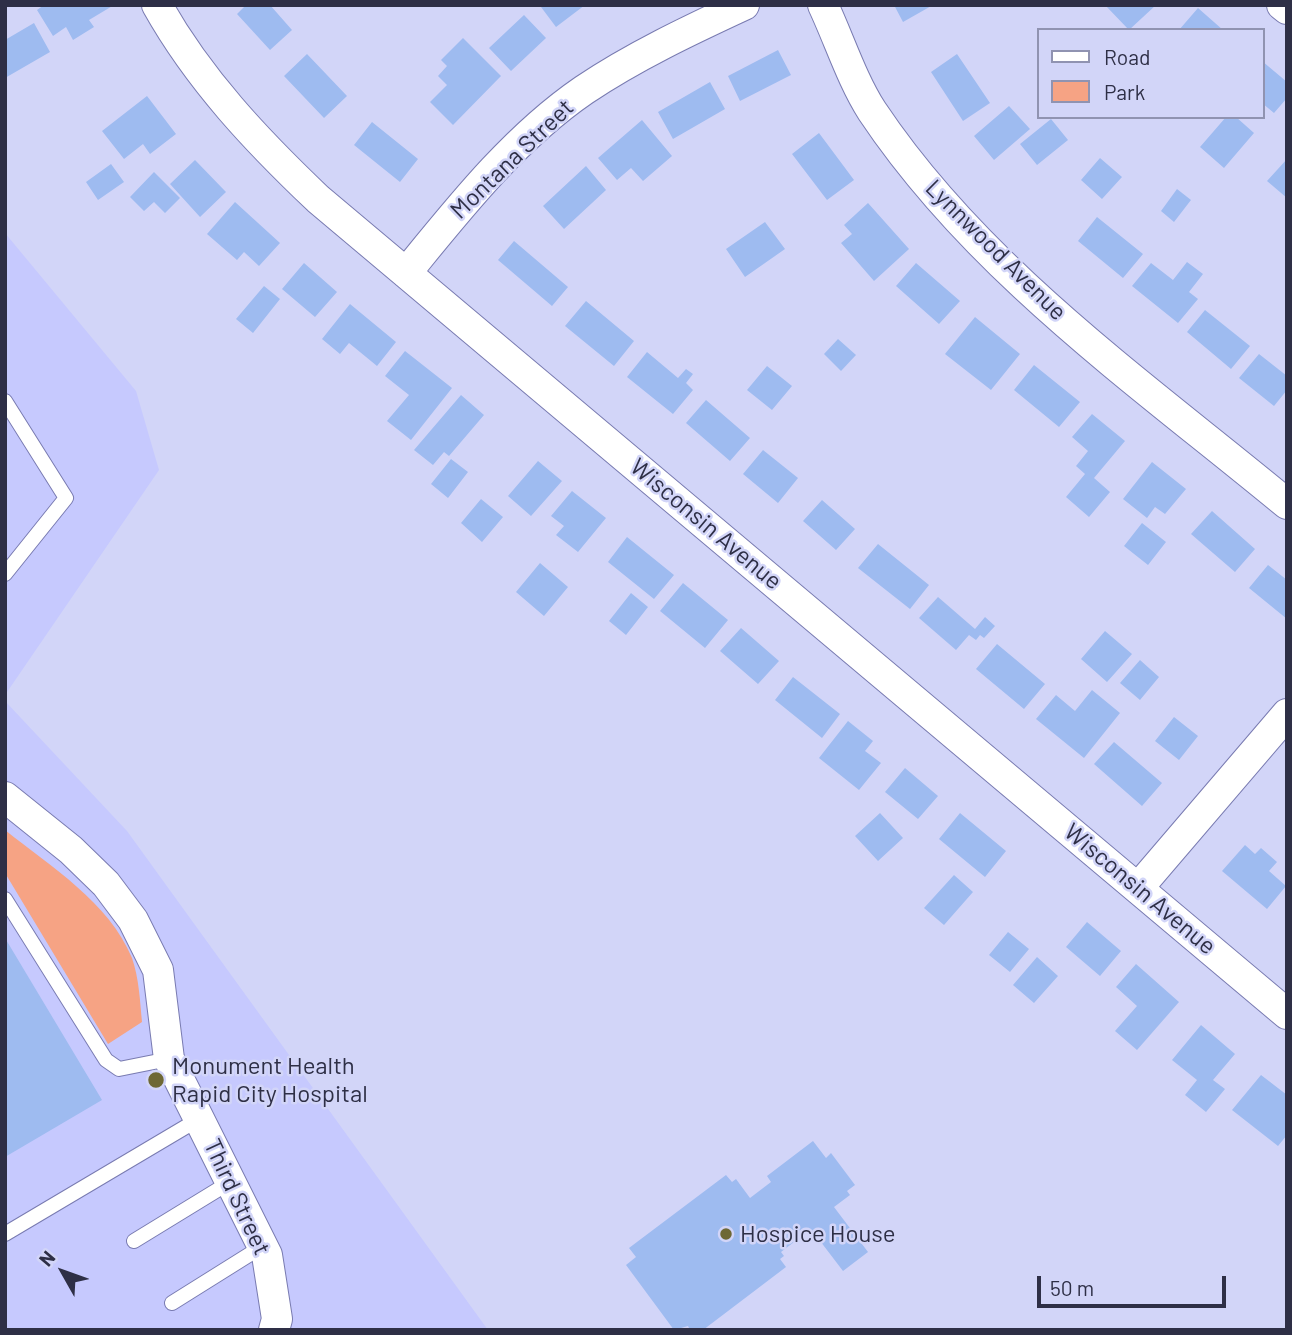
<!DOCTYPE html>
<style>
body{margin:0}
#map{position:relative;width:1292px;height:1335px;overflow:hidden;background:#d2d5f8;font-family:Barlow,sans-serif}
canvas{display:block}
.frame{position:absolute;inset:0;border:7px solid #2e2f46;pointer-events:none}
.legend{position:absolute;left:1037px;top:28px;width:228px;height:91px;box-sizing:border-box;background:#d2d5f8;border:2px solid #9093b1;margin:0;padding:9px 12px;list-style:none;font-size:21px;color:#2e2f46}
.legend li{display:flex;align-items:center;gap:14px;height:35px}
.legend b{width:35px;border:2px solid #9093b1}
.north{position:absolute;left:28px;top:1237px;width:70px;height:70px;-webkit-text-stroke:5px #d2d5f8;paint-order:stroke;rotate:310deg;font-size:19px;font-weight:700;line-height:28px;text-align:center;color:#2e2f46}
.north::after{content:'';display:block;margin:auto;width:24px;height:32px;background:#2e2f46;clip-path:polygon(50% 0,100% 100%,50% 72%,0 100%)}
.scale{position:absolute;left:1037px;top:1276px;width:189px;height:32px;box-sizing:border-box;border:4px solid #2e2f46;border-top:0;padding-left:9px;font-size:21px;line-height:24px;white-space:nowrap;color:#2e2f46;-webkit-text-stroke:5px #d2d5f8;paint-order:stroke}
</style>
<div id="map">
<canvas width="1292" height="1335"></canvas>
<div class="frame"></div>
<ul class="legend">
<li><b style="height:9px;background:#fff"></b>Road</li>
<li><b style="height:19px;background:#f6a384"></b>Park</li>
</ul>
<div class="north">N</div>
<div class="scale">50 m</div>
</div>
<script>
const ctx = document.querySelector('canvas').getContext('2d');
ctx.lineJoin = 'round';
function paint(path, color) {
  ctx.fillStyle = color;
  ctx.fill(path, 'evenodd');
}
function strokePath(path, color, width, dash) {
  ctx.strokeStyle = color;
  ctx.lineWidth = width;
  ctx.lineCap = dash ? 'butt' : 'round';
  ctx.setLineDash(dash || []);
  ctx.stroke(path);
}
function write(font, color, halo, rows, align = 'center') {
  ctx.font = font + ' Barlow,sans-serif';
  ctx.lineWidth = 5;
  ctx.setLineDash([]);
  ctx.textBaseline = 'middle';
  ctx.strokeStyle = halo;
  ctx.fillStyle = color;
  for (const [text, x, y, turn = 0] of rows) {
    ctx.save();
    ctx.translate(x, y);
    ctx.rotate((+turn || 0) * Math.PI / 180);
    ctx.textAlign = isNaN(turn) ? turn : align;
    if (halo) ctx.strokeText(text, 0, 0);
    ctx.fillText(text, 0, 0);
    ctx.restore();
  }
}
paint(new Path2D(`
 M5 233 136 391 159 470 5 695Z
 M5 701 127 831 488 1330H5Z`), '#c6c9fe');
paint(new Path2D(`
 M5 830C51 867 109 902 132 958 139 978 140 1001 142 1022L108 1044 5 873Z`), '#f6a384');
paint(new Path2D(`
 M44 5H114L89 20 94 27 73 40 66 27 53 36 37 10Z
 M246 5H270L292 30 270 50 237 14Z
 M544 5H585L556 27 541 7Z
 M894 5H933L903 22Z
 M1105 5H1156L1129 30Z
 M1198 8 1223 30H1179Z
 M524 15 546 38 511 71 489 48Z
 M34 23 50 52 5 78V40Z
 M463 38 501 76 453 125 430 102 447 85 438 76 447 66 441 60Z
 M778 50 791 75 740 101 728 76Z
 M307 54 347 96 324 118 284 76Z
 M957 54 990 103 963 121 931 72Z
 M1262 61 1287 82V98L1274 113 1262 103Z
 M710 82 725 109 673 139 658 112Z
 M147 96 176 134 150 154 143 144 124 159 102 131Z
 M1009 106 1030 129 994 160 974 136Z
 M1226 117H1236L1254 133 1224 168 1200 147Z
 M1051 119 1068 140 1037 165 1020 144Z
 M642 120 672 156 643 181 631 168 617 180 598 158Z
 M372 122 418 159 400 182 354 145Z
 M819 133 854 180 827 200 792 154Z
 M1100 158 1122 177 1102 199 1081 180Z
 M1287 159V198L1267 181Z
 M195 160 226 192 200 217 170 184Z
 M111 164 124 182 98 200 86 182Z
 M586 166 606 190 564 229 543 206Z
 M154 172 180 198 165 213 154 202 144 211 130 197Z
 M1177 189 1191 200 1174 222 1161 211Z
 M235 202 280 243 259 266 244 252 237 260 207 234Z
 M868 203 909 249 874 281 841 243 852 234 844 225Z
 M1097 217 1143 254 1123 278 1078 241Z
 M765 222 785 249 745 277 726 249Z
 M514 241 568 287 552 306 498 260Z
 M1187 262 1203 274 1189 292 1198 299 1178 323 1132 286 1151 263 1173 280Z
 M304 263 337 292 315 317 282 289Z
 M916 263 960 301 939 324 896 286Z
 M264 286 280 299 253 333 236 319Z
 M586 301 634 341 614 366 565 326Z
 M350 304 396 342 377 366 349 343 340 354 322 339Z
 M1205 310 1250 346 1231 369 1187 332Z
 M975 317 1020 354 991 390 945 354Z
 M838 339 856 355 841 371 824 354Z
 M405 351 452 388 411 440 387 421 409 395 385 376Z
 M647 352 678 378 686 369 693 374 686 383 693 390 673 414 627 377Z
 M1259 354 1287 376V390L1274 406 1239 378Z
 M1034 365 1080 402 1059 427 1014 390Z
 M767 366 792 386 772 410 747 390Z
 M461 395 484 415 449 456 444 452 433 465 414 450Z
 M706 400 750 438 730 461 686 423Z
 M1092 414 1125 441 1094 478 1110 492 1089 517 1066 497 1085 474 1076 466 1088 451 1072 437Z
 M763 450 798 478 778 503 743 474Z
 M451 459 468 472 448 498 431 484Z
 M538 461 562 481 531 516 508 496Z
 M1152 462 1186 489 1165 514 1155 507 1147 518 1123 499Z
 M572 491 606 518 578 552 556 535 564 526 551 516Z
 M481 499 503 517 482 542 461 523Z
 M822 500 855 529 836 550 803 521Z
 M1212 511 1255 549 1235 572 1191 534Z
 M1142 523 1166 542 1148 565 1124 546Z
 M627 537 674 575 654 599 608 562Z
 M878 544 929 585 910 609 858 568Z
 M540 563 568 587 544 616 516 592Z
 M1268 565 1287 580V619L1249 588Z
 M683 583 728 620 705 648 660 611Z
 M631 593 648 607 626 635 609 621Z
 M938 597 975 629 985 617 995 626 984 638 980 635 976 640 969 635 956 650 919 618Z
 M741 628 779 661 758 684 720 651Z
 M1105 631 1132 654 1107 682 1081 659Z
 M997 644 1045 684 1024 709 976 669Z
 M1140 660 1159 677 1140 700 1120 683Z
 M793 677 840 714 822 738 775 700Z
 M1092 690 1120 713 1084 758 1036 719 1056 695 1075 711Z
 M1174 717 1198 736 1179 760 1155 741Z
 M848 721 873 741 865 751 881 763 859 790 819 758Z
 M1114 742 1162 783 1142 806 1094 764Z
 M905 768 938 796 918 819 885 792Z
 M880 813 903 838 878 861 855 836Z
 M960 813 1006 851 985 877 939 839Z
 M1245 845 1255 854 1261 848 1277 862 1269 871 1286 886 1267 909 1222 871Z
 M954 875 973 892 944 925 924 908Z
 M1087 922 1121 951 1100 976 1066 947Z
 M1008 932 1029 949 1010 972 989 955Z
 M5 938 102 1100 5 1157Z
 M1037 957 1058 976 1034 1003 1013 985Z
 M1136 964 1179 1002 1137 1050 1115 1031 1137 1006 1116 987Z
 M1201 1025 1235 1054 1213 1080 1225 1089 1206 1112 1185 1095 1197 1080 1172 1060Z
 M1261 1075 1287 1095V1135L1278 1146 1232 1110Z
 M813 1141 826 1158 831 1153 855 1185 847 1191 850 1195 834 1207 868 1252 843 1271 814 1233 810 1236 807 1232 781 1252 784 1256 780 1259 786 1267 703 1330H690L688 1326 674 1330 626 1265 636 1257 629 1248 726 1175 732 1182 736 1179 750 1198 771 1182 767 1176Z`), '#9ebbf0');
const lane = new Path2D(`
 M5 401 66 498 5 574
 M5 899 106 1060 119 1069 169 1059
 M5 1234 199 1119
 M134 1241 232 1181
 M172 1303 263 1246`);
const street = new Path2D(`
 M157 5C199 80 257 141 318 199L1287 1014
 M823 5C839 39 852 80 872 111 978 270 1142 384 1287 504
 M1282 5 1287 9
 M406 273C459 208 514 138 584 90 633 57 690 30 744 5
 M5 797 71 850 106 884 133 920 158 970 169 1059 267 1255 277 1319 274 1330
 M1139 887 1287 714`);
strokePath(lane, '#797bb1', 16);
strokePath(street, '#797bb1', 32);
strokePath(lane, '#fff', 14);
strokePath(street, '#fff', 30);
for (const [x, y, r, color] of [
 [156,1080,9,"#6e6834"],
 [726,1234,7,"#6e6834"]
]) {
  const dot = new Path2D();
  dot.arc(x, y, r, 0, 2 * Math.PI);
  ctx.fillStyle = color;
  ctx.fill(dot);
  strokePath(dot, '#d2d5f8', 2.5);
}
write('24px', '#2e2f46', '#d2d5f8', [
 ["Montana Street",512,159,-44],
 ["Lynnwood Avenue",996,250,45],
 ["Wisconsin Avenue",706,524,40],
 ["Wisconsin Avenue",1140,889,40],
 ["Third Street",237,1197,65]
]);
write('24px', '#2e2f46', '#d2d5f8', [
 ["Monument Health",172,1066],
 ["Rapid City Hospital",172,1094],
 ["Hospice House",740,1234]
], 'left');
</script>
